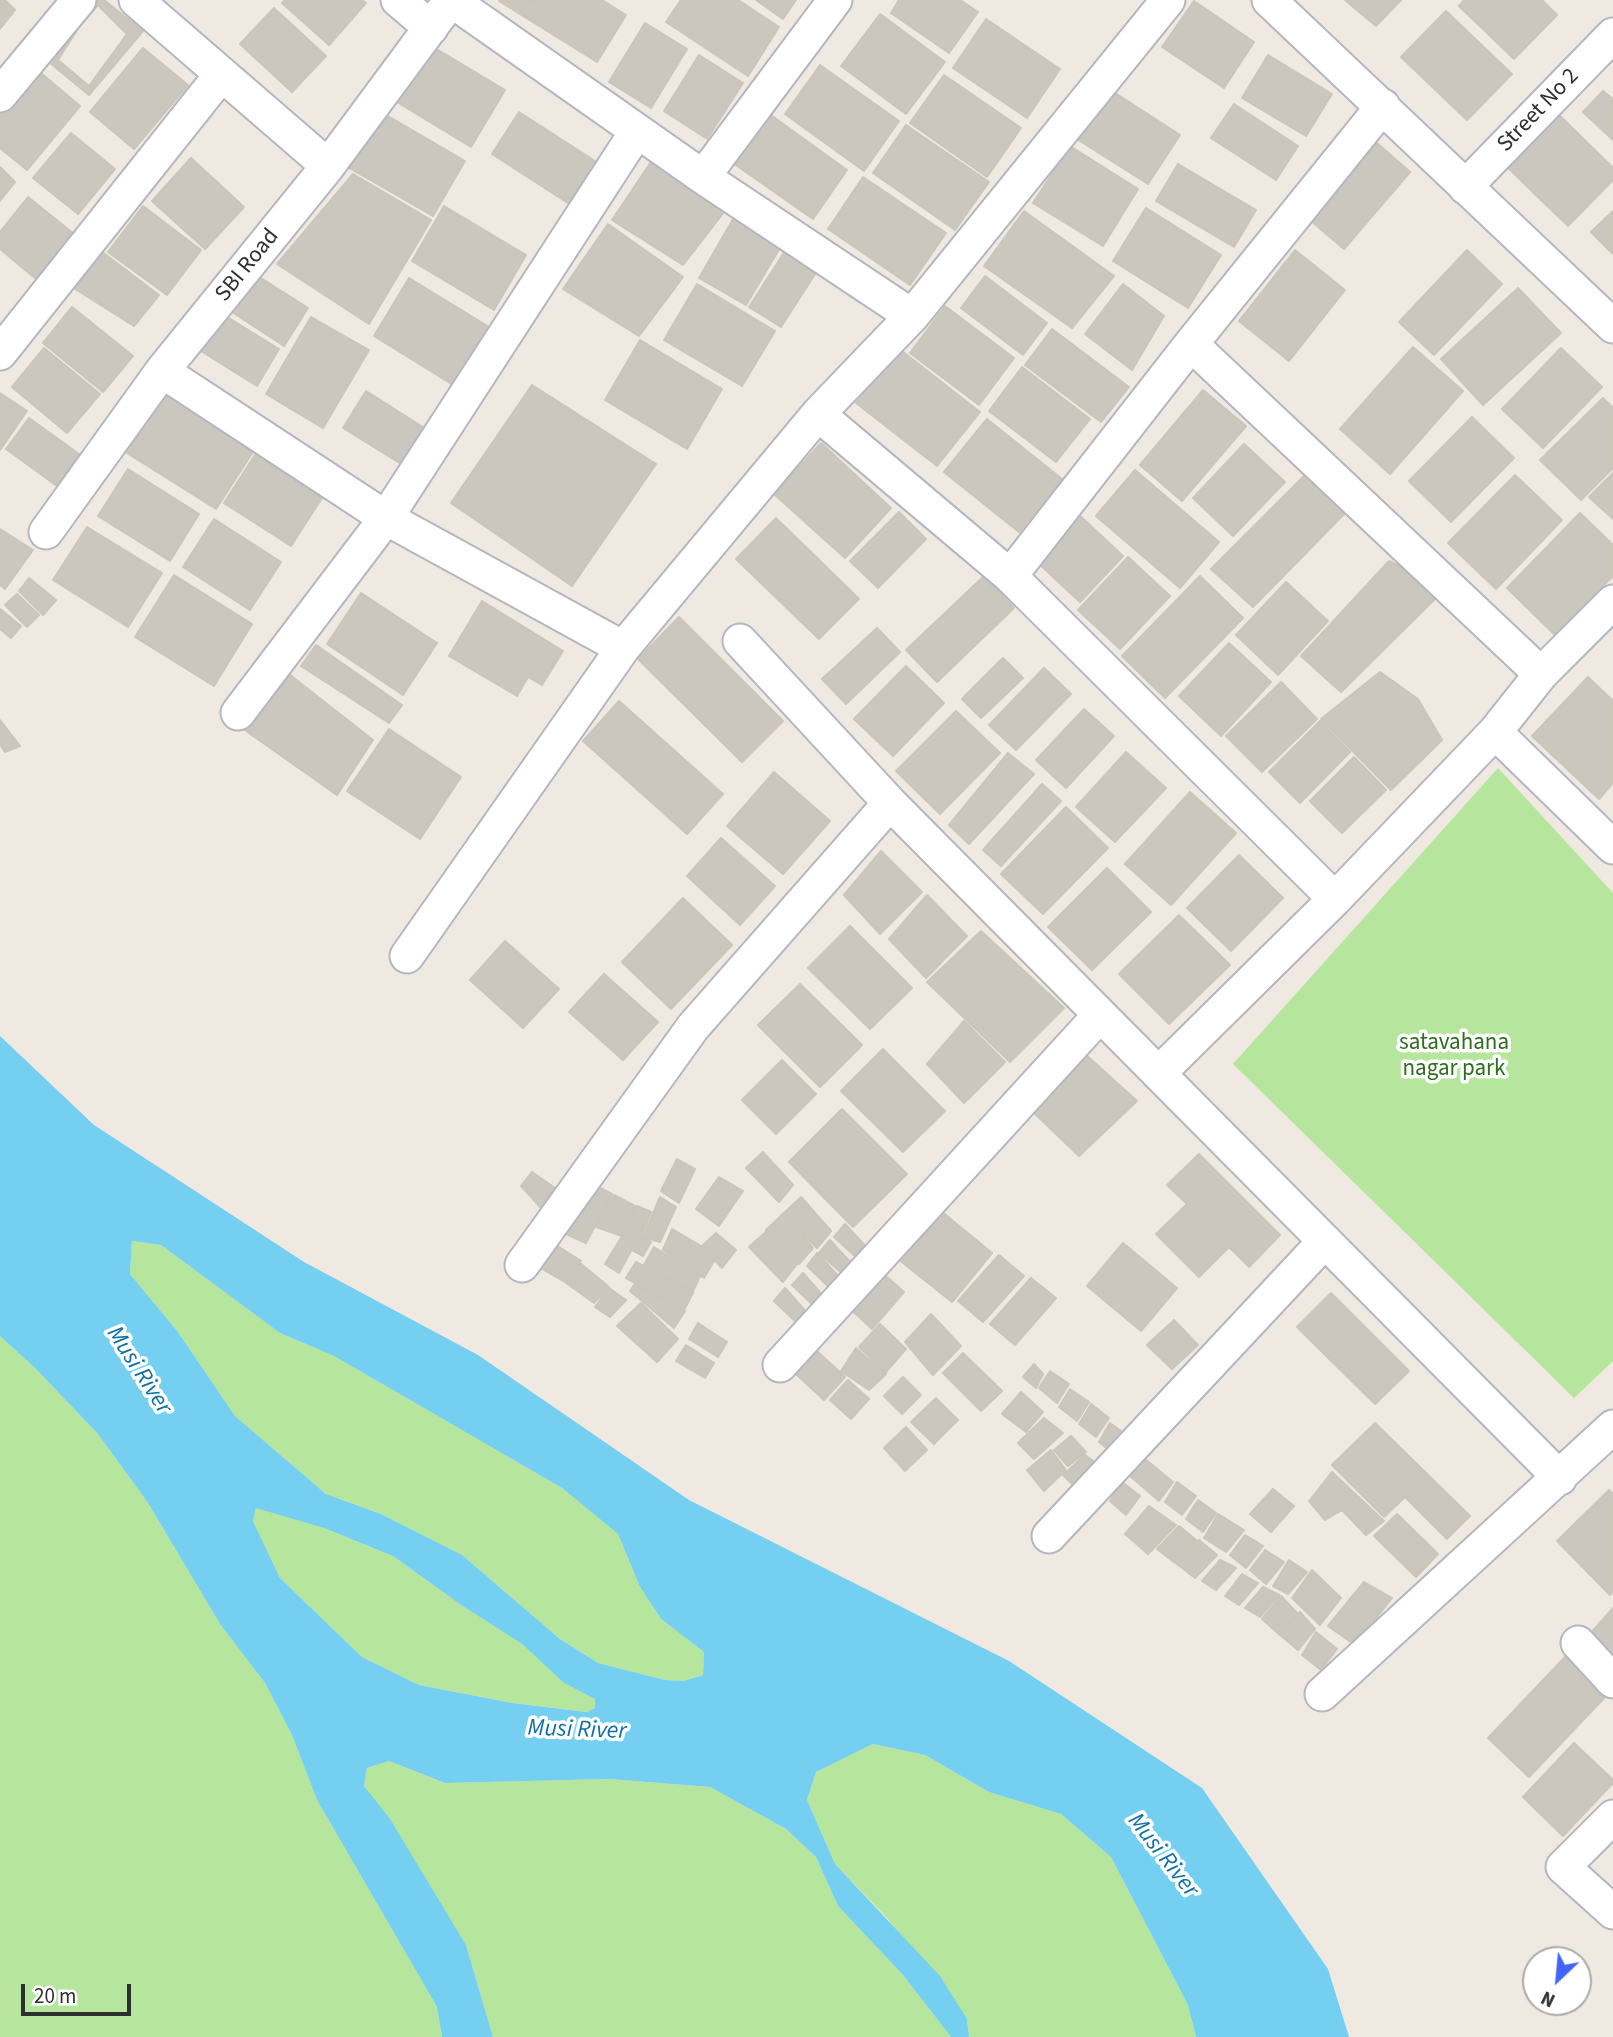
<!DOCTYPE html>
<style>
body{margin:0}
#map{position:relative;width:1613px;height:2037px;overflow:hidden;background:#efe9e1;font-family:"Source Sans 3",sans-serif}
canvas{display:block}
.north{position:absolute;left:1522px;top:1946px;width:70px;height:70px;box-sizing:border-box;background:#fff;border:2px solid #ababab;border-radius:50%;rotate:206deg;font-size:19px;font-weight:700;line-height:28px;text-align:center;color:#2e2e2e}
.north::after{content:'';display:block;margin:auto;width:24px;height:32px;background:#4264fb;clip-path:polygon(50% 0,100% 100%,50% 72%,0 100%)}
.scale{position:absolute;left:21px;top:1984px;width:110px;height:32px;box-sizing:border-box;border:4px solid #2e2e2e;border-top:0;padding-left:9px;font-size:21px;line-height:24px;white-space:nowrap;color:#2e2e2e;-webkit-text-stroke:5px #fff;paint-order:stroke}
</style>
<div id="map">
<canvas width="1613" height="2037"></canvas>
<div class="north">N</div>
<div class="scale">20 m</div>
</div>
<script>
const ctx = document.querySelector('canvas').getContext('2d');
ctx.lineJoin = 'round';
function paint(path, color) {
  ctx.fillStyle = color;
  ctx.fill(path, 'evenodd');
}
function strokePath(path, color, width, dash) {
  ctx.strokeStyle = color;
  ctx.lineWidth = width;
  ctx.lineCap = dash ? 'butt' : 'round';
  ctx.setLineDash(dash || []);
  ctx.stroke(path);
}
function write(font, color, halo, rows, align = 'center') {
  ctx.font = font + ' "Source Sans 3",sans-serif';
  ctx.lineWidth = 7;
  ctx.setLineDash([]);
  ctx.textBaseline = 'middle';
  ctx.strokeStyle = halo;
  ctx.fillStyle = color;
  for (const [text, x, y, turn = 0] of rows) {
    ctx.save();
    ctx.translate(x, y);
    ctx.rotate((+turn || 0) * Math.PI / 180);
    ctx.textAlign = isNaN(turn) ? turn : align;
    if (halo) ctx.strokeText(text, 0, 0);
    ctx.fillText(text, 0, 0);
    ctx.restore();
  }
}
paint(new Path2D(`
 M1498 768 1613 893V1361L1574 1398 1233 1064Z
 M132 1241 161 1245 280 1333 334 1356 562 1488 618 1534 640 1587 661 1619 704 1652 703 1675 683 1681 665 1680 598 1663 560 1639 462 1555 381 1514 326 1494 235 1416 178 1332 130 1274Z
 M0 1336 35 1368 98 1434 148 1503 220 1624 265 1683 292 1735 317 1800 437 2007 442 2037H0Z
 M256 1507 324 1528 393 1556 461 1605 522 1644 564 1683 595 1699V1708L588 1712 512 1703 419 1685 362 1657 280 1578 253 1521Z
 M873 1744 925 1755 989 1792 1061 1814 1111 1857 1188 2005 1196 2037H969L967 2019 887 1918 835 1864 807 1800 816 1772Z
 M389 1761 445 1783 609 1779 710 1787 786 1829 816 1857 838 1906 903 1975 951 2037H493L466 1945 364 1786 367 1768Z`), '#b6e59e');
paint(new Path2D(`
 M0 1036 94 1125 304 1262 478 1355 689 1500 1009 1661 1202 1788 1328 1969 1349 2037H1196L1188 2005 1111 1857 1061 1814 989 1792 925 1755 873 1744 816 1772 807 1800 835 1864 940 1976 967 2019 969 2037H951L903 1975 838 1906 816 1857 786 1829 710 1787 609 1779 445 1783 389 1761 367 1768 364 1786 390 1819 466 1945 493 2037H442L437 2007 317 1800 292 1735 265 1683 220 1624 148 1503 98 1434 35 1368 0 1336ZM132 1241 161 1245 280 1333 334 1356 562 1488 618 1534 640 1587 661 1619 704 1652 703 1675 683 1681 665 1680 598 1663 560 1639 462 1555 381 1514 326 1494 235 1416 178 1332 130 1274ZM256 1508 324 1528 393 1556 461 1605 522 1644 564 1683 595 1699V1708L587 1712 512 1703 419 1685 362 1657 280 1578 253 1521Z`), '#75cff0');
const building = new Path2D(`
 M0 0H5L15 10 0 29Z
 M93 0H104L143 31 89 95 44 58Z
 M285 0H362L366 3 329 45 282 3Z
 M602 0 626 15 597 62 499 1Z
 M681 0H738L779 27 748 76 666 22Z
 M756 0H796L783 19Z
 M899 0H960L978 12 949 53 891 13Z
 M1345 0H1401L1376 26Z
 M1464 0H1542L1557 15 1514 59 1459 6Z
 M1194 1 1254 42 1224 88 1162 47Z
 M98 5 127 34 89 86 58 60 79 27Z
 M274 8 326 56 292 92 240 44Z
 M1446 11 1512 74 1467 120 1401 57Z
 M880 14 945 62 906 114 841 66Z
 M986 19 1060 69 1027 118 953 68Z
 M645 23 687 49 651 108 609 82Z
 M425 42 505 90 471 147 392 99Z
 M143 48 188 85 134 149 90 112Z
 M699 55 743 83 707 139 664 111Z
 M1268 55 1332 94 1306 136 1242 98Z
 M820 65 899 121 864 171 785 114Z
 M35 68 80 106 27 170 0 148V111Z
 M944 75 1021 128 987 177 910 123Z
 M1109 89 1180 135 1148 184 1077 139Z
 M1603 91 1613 99V140L1583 112Z
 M1234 104 1298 146 1276 180 1211 138Z
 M376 109 465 161 433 216 344 165Z
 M1553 109 1613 168V180L1568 226 1501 161Z
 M519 112 598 163 571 205 492 154Z
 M768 113 847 170 813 219 733 163Z
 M906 125 989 182 955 230 873 173Z
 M71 133 115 169 78 214 33 178Z
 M1370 137 1410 172 1344 249 1303 214Z
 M1070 146 1138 189 1103 246 1033 203Z
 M657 153 731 203 683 265 612 220Z
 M191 158 244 207 205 249 152 201Z
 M1178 164 1256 210 1234 247 1156 201Z
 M0 167 15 182 0 201Z
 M353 174 431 220 369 324 277 264Z
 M863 177 946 233 910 285 828 229Z
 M28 197 74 234 36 279 0 249V232Z
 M143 206 201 250 167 295 108 252Z
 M444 206 526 255 494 310 412 261Z
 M1146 208 1221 255 1188 308 1113 261Z
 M1024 211 1114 276 1072 328 984 266Z
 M1613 211V254L1591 232Z
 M736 214 784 241 746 305 699 278Z
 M608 224 683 277 639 336 563 289Z
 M787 248 819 268 781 327 749 307Z
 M1295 250 1345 290 1289 361 1239 321Z
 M1467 250 1502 284 1434 355 1399 322Z
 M101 251 159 295 134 326 72 287Z
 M250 271 308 308 284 346 226 308Z
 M985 276 1047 323 1023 355 961 308Z
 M409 278 494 330 458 388 374 336Z
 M697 284 775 331 742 386 664 340Z
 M1123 284 1164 316 1132 370 1085 334Z
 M1518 288 1561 333 1483 405 1441 359Z
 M945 306 1014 358 979 405 910 353Z
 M72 307 133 356 103 392 43 343Z
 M219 312 279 349 257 386 196 348Z
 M311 317 369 350 323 428 266 394Z
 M1052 329 1129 387 1101 422 1025 365Z
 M640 340 722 389 687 449 605 400Z
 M1413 347 1463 391 1390 474 1340 429Z
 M44 348 100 394 67 433 12 387Z
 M898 348 980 412 937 466 856 403Z
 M1561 348 1602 387 1543 448 1502 409Z
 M1022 367 1090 419 1056 462 989 411Z
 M532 385 656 464 572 586 451 503Z
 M169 387 258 444 216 509 127 453Z
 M1203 390 1246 426 1182 501 1140 465Z
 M366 391 426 429 403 465 343 428Z
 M0 393 27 411 0 450Z
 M1603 398 1613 408V468L1581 500 1540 460Z
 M1472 417 1514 458 1451 522 1409 481Z
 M29 418 79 454 57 486 6 449Z
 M987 419 1062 479 1019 532 944 472Z
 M821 443 891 508 845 558 774 494Z
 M1244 444 1285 482 1233 536 1193 498Z
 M255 455 322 498 291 546 224 503Z
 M128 469 199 514 170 561 98 516Z
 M1311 469 1350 508 1253 607 1211 569Z
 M1135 470 1219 542 1180 588 1096 516Z
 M1613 473V519L1589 497Z
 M1515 475 1562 520 1496 589 1448 543Z
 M899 512 926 539 878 588 850 561Z
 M1580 513 1613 545V576L1555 635 1507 588Z
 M1079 515 1123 556 1080 602 1036 561Z
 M776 518 859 599 819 639 736 559Z
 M214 519 281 562 250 610 183 567Z
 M87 527 162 573 128 627 53 580Z
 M0 529 33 550 5 589 0 585Z
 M1128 557 1170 596 1120 649 1078 610Z
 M1389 561 1416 574 1440 594 1341 692 1301 656Z
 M174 575 252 624 214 686 135 637Z
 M984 576 1014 608 937 682 906 650Z
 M1200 576 1243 618 1165 698 1122 656Z
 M29 578 56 600 43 615 19 591Z
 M1286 582 1328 621 1278 675 1236 635Z
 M361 593 437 643 403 695 327 644Z
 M17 594 39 615 27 627 5 605Z
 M482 601 563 651 542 685 528 677 517 696 449 656Z
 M0 609 21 626 11 638 0 629Z
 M679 617 783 721 742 762 638 659Z
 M877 628 900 652 846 704 822 679Z
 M1229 643 1271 682 1221 736 1179 696Z
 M316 645 402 705 389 723 301 666Z
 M1003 658 1023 678 981 718 962 699Z
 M906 666 944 703 893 756 854 719Z
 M280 667 373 740 337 795 239 726Z
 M1044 668 1071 694 1016 750 989 725Z
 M1380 672 1418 699 1442 740 1391 790 1321 719Z
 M1588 677 1613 701V783L1599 799 1532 736Z
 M1281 682 1317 719 1262 772 1226 736Z
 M619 701 723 794 687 834 583 741Z
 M1084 709 1114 736 1066 788 1036 760Z
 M956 711 1000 753 940 814 896 771Z
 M0 720 20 746 5 752 0 744Z
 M1320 721 1350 752 1300 803 1269 772Z
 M389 729 461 777 420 839 347 791Z
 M1126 752 1166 788 1115 842 1076 807Z
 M1008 753 1034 774 969 844 949 825Z
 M1354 757 1386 790 1342 833 1310 801Z
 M774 772 830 821 783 874 727 826Z
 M1042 784 1061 801 1001 866 983 850Z
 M1190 792 1236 833 1171 905 1125 864Z
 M1066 807 1108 848 1043 914 1001 874Z
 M721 838 775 886 740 925 687 876Z
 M881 851 922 892 880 934 844 895Z
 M1239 855 1283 898 1231 951 1187 908Z
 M1107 868 1151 912 1092 970 1048 927Z
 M927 895 967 936 926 978 889 939Z
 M683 898 732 945 671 1009 622 962Z
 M1179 915 1230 965 1169 1024 1119 974Z
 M850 926 912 988 870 1029 808 968Z
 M981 931 1064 1008 1010 1062 927 982Z
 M505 941 559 989 523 1028 470 980Z
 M604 974 658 1022 623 1060 569 1012Z
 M800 984 862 1045 820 1087 758 1025Z
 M964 1021 1005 1062 964 1103 927 1064Z
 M883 1049 945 1111 903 1152 841 1091Z
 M1085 1054 1137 1101 1079 1156 1031 1110Z
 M782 1060 816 1094 776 1134 742 1100Z
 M842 1109 907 1174 853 1227 789 1162Z
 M763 1152 793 1185 779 1202 746 1168Z
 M1199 1154 1280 1235 1249 1267 1229 1247 1199 1277 1156 1234 1187 1204 1167 1185Z
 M677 1159 695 1169 679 1203 661 1191Z
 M532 1172 555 1188 541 1208 521 1186Z
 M719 1177 743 1191 719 1226 696 1209Z
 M594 1185 612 1194 586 1243 566 1234Z
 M614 1195 635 1206 622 1236 596 1227Z
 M660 1197 676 1207 660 1242 643 1237Z
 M801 1197 831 1231 817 1248 784 1213Z
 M930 1202 992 1253 952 1302 893 1255Z
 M637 1206 651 1212 641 1236 627 1226Z
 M784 1213 813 1248 799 1264 766 1230Z
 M845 1224 869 1250 858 1259 834 1237Z
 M627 1228 639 1236 619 1273 605 1264Z
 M672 1229 701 1246 714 1261 704 1278 663 1250Z
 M767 1231 797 1264 783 1282 749 1247Z
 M716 1233 736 1250 722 1268 702 1246Z
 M641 1236 651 1242 643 1256 632 1250Z
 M545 1238 581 1261 565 1282 530 1262Z
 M830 1240 854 1266 844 1275 819 1253Z
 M1123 1243 1177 1288 1141 1331 1087 1286Z
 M654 1247 700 1276 693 1291 644 1265Z
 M817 1253 841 1279 831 1289 807 1266Z
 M999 1255 1024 1276 983 1322 958 1301Z
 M636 1262 693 1293 684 1310 626 1278Z
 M580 1263 609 1287 594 1303 565 1282Z
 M879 1270 904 1292 872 1329 845 1304Z
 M803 1273 826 1299 816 1308 792 1285Z
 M1031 1278 1056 1298 1015 1345 990 1324Z
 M634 1285 685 1311 674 1328 630 1291Z
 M609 1288 626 1300 610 1317 595 1307Z
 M785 1288 808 1314 798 1324 774 1301Z
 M1331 1293 1409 1371 1375 1404 1297 1327Z
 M641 1303 678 1339 657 1362 617 1326Z
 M931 1314 961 1346 933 1375 905 1342Z
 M1174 1320 1198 1345 1172 1369 1147 1345Z
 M698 1323 727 1342 718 1357 689 1339Z
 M880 1324 906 1349 886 1372 859 1347Z
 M686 1345 714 1363 705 1378 676 1361Z
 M856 1348 886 1374 869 1390 841 1371Z
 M818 1352 845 1377 824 1400 797 1375Z
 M963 1353 1002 1391 981 1411 943 1373Z
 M1034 1364 1043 1374 1036 1388 1023 1377Z
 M1050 1371 1069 1384 1057 1403 1039 1388Z
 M903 1377 921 1395 902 1414 884 1396Z
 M848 1380 869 1399 851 1419 830 1400Z
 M1070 1389 1089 1402 1077 1421 1059 1407Z
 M1021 1392 1043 1412 1026 1432 1002 1414Z
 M936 1398 958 1420 934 1444 911 1422Z
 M1091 1404 1109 1418 1096 1437 1079 1424Z
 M1044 1418 1063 1433 1034 1459 1018 1443Z
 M1110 1423 1129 1437 1115 1455 1099 1442Z
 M1375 1423 1470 1516 1447 1539 1405 1497 1384 1517 1332 1465Z
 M906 1427 927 1450 905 1471 884 1448Z
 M1071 1436 1086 1452 1068 1466 1054 1450Z
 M1051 1450 1066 1470 1044 1491 1027 1470Z
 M1085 1455 1104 1469 1081 1493 1063 1475Z
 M1145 1459 1173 1482 1159 1501 1129 1475Z
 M1332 1472 1384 1521 1366 1535 1342 1510 1325 1520 1309 1501Z
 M1122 1482 1140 1496 1126 1515 1110 1501Z
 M1177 1482 1196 1496 1182 1515 1165 1502Z
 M1273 1489 1294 1506 1271 1532 1250 1514Z
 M1609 1490 1613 1494V1592L1610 1595 1557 1541Z
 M1198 1500 1216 1513 1203 1532 1186 1519Z
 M1149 1506 1176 1525 1148 1554 1125 1534Z
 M1218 1514 1244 1530 1226 1552 1204 1538Z
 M1397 1514 1438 1554 1416 1577 1374 1536Z
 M1179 1526 1196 1540 1175 1563 1157 1549Z
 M1245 1535 1263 1546 1246 1568 1230 1555Z
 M1199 1540 1217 1555 1195 1578 1177 1564Z
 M1265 1550 1284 1562 1266 1584 1250 1570Z
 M1220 1560 1236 1568 1216 1590 1202 1581Z
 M1289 1560 1307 1572 1288 1594 1273 1586Z
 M1312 1570 1341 1598 1320 1625 1292 1598Z
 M1242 1574 1258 1583 1239 1605 1225 1596Z
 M1364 1582 1392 1598 1355 1645 1328 1626Z
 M1263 1587 1279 1595 1260 1617 1245 1608Z
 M1281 1596 1297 1613 1280 1635 1262 1619Z
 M1613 1608V1655L1590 1634Z
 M1300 1612 1315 1629 1298 1650 1280 1635Z
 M1316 1632 1337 1649 1321 1670 1302 1655Z
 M1566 1656 1607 1695 1529 1777 1488 1738Z
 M1574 1743 1613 1780V1783L1563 1836 1523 1797Z`);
paint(building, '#cbc7bf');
strokePath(building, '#cbc5ba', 2);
const street = new Path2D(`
 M136 0 328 166
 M398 0 431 28
 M451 0 703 177 912 316
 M1269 0 1613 326
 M0 95 79 0
 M703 177 835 0
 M1465 187 1613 35
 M1191 344 1541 674
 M0 353 221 75
 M162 371 386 518 623 648
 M818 414 1010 576 1335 899
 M46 532 162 371 328 166 451 0
 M1010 576 1191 344 1383 106
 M740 641 890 803
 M238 713 386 518 637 131
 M1495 732 1613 847
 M407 956 623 648 818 414 912 316 1168 0
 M1159 1073 1335 899 1495 732 1541 674 1613 602
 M522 1265 693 1027 890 803 1560 1478
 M780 1365 1100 1015
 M1049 1536 1325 1241
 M1578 1643 1613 1681
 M1322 1694 1613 1427
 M1613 1817 1563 1867 1613 1912`);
strokePath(street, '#b4b7c1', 37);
strokePath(street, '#fff', 33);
write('23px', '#2e2e2e', '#fff', [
 ["Street No 2",1539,111,-46],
 ["SBI Road",248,266,-51]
]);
write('23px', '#2c6e1b', '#fff', [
 ["satavahana",1454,1044],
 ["nagar park",1454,1070]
]);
write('italic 24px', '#0d6fa3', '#fff', [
 ["Musi River",138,1371,57],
 ["Musi River",577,1731,2],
 ["Musi River",1162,1856,52]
]);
</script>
